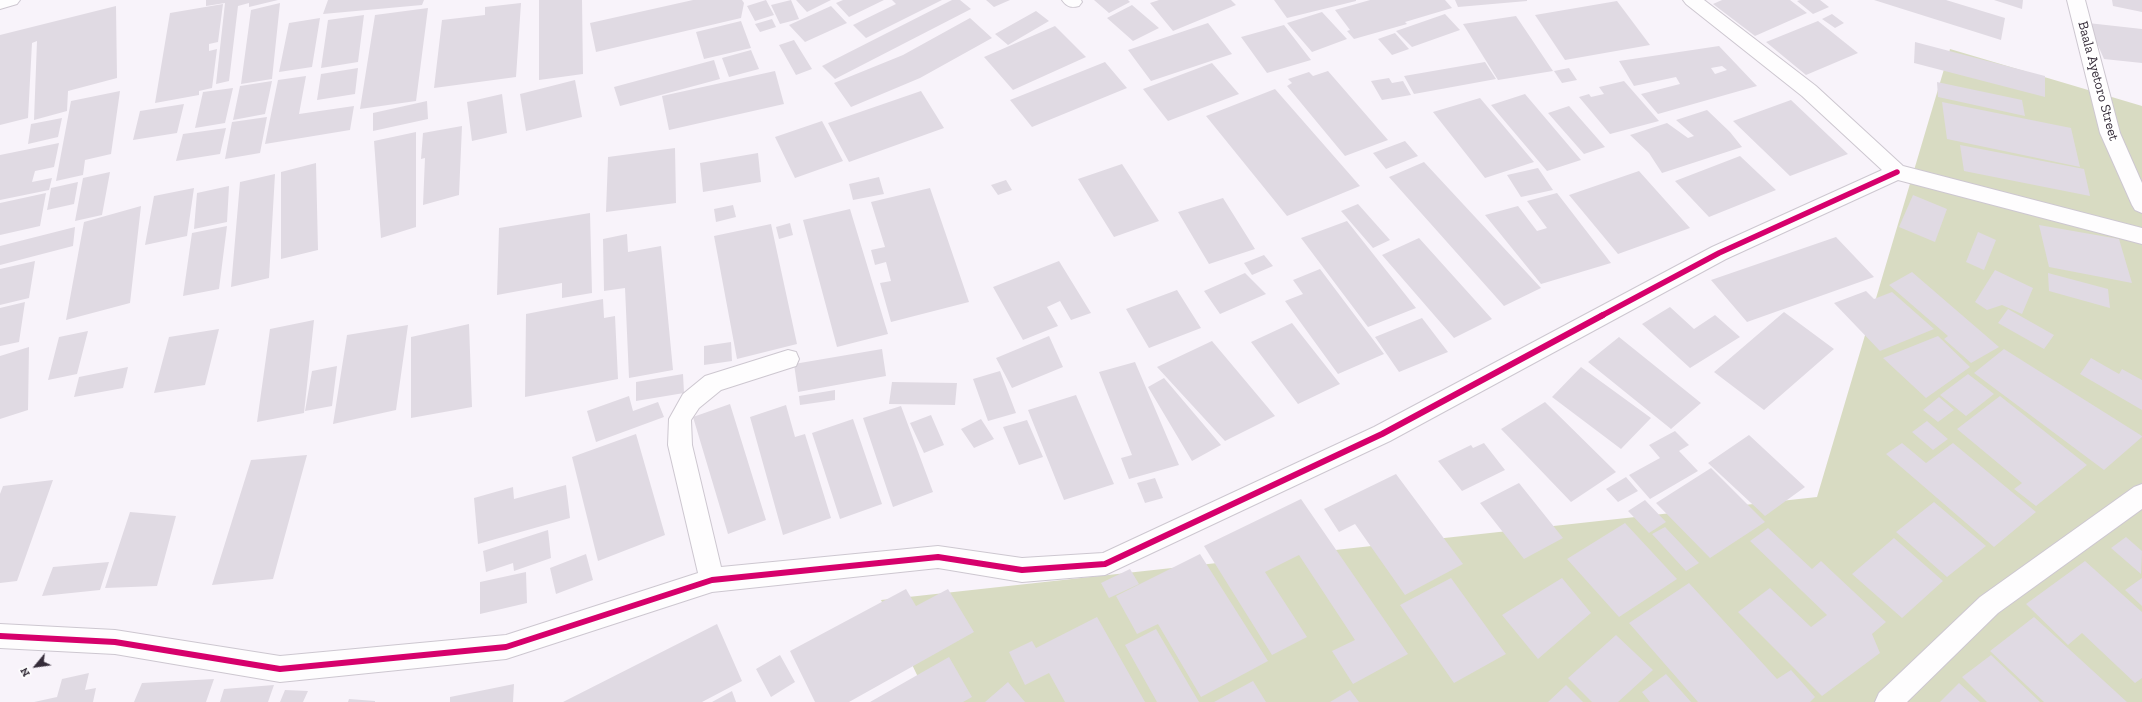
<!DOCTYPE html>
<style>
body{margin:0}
#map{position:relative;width:2142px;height:702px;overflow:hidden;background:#f8f3fa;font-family:"Zilla Slab",serif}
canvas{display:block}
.north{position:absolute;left:16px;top:646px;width:40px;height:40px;-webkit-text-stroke:3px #fff;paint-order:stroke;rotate:241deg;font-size:11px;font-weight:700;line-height:16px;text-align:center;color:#352c39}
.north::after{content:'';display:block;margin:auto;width:14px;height:18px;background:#352c39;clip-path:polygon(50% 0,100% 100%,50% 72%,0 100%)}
</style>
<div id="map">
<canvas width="2142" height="702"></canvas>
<div class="north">N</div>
</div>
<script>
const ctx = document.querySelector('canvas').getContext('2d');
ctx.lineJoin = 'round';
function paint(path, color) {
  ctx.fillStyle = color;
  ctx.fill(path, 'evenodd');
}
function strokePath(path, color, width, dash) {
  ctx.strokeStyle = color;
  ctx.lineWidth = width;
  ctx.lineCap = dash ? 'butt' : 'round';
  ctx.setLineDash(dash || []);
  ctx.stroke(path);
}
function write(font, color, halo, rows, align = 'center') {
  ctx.font = font + ' "Zilla Slab",serif';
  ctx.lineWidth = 4;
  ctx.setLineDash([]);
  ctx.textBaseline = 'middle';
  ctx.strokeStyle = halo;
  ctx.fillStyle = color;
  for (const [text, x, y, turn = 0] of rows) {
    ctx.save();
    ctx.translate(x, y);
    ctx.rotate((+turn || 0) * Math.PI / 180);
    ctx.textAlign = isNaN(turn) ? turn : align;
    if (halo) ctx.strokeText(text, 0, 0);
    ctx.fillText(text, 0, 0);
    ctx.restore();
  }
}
paint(new Path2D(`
 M1950 49 2142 106V702H930L881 600 1817 497Z`), '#d8dbc2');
paint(new Path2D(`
 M206 0H278L249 7V3L238 6 229 81 216 84 225 3 206 6Z
 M328 0H424L422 5 323 14Z
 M539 0H582L583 74 539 80Z
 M693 0H742L744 3 741 18 596 52 590 23Z
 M766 0 774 15 755 21 747 6Z
 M791 0 799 19 780 24 771 5Z
 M796 0H831L807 12Z
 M843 0H884L849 17 836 3Z
 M892 0H942L866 38 853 25 896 4Z
 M952 0H960L971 9 835 79 822 66Z
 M986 0H1010L994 7Z
 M1094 0H1128L1130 2 1109 13Z
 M1159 0H1231L1236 5 1173 31 1150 3Z
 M1274 0H1356V1L1287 18Z
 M1370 0H1445L1452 8 1405 22 1407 24 1354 39 1347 31 1350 30 1335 10Z
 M1455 0H1527V1L1458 7Z
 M1722 0H1790L1807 13 1755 36 1713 4Z
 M1800 0H1820L1829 7 1813 14 1797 1Z
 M1874 0H1946L2005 18 2001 40Z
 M1994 0H2023L2022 9Z
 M2112 0H2142V12L2113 6Z
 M1617 1 1650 45 1565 60 1535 15Z
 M280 3 272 79 241 84 251 10Z
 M521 3 516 77 434 88 442 20 485 15V7Z
 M223 4 218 42 209 44V51L217 49 212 88 199 91V95L155 103 170 13Z
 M1132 5 1159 28 1133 41 1107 18Z
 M116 6 117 78 68 91 67 111 34 120 37 41 32 43 28 118 0 125V35Z
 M831 6 847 23 805 42 789 25Z
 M428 8 416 101 360 109 375 15Z
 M1036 11 1049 21 1008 45 995 34Z
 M1322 12 1347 39 1312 52 1287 23Z
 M1445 14 1460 30 1412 47 1396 31Z
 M1832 14 1844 23 1835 28 1822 19Z
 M364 15 358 62 321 68 328 20Z
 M1516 16 1553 71 1498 80 1463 24Z
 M320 18 312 67 279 72 289 23Z
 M970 18 992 38 920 78 851 107 834 83 903 55Z
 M772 19 776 27 760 32 755 24Z
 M741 21 751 48 704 59 696 32Z
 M1818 21 1858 53 1806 75 1766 42Z
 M1208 23 1232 54 1151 81 1128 50Z
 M2088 23 2142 29V63L2104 59Z
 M1284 25 1311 60 1267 73 1241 37Z
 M1055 26 1086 57 1013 90 984 57Z
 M1395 33 1409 49 1392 55 1378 39Z
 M794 40 812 69 796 75 779 45Z
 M1915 42 2045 76V97L1914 63Z
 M1719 46 1757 86 1658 114 1641 94 1680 84 1676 77 1634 86 1619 61ZM1722 66 1727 70 1715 74 1711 68Z
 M751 50 759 69 729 77 722 58Z
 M714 60 720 79 620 106 614 87Z
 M1105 62 1127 88 1032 127 1010 100Z
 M1485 62 1496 79 1414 94 1404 76Z
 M1212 63 1239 94 1168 121 1143 89Z
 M358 68 355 94 317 100 321 74Z
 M1569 68 1577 80 1562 83 1554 71Z
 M775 71 784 104 669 130 662 96Z
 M1328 71 1388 140 1345 156 1287 86 1292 83 1288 79 1309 72 1313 76Z
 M306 76 299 114 354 106 350 130 265 144 278 80Z
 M1389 78 1392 83 1403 81 1411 95 1382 100 1371 81Z
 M575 80 582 117 526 131 520 94Z
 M272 81 265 114 233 120 240 86Z
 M1624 81 1659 121 1610 134 1579 97 1589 94 1591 97 1604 94 1599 87Z
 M1937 82 2022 100 2025 116 1938 97Z
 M233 88 225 123 195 128 203 92Z
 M1275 89 1360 186 1287 216 1206 116Z
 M120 91 111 154 85 160 83 175 56 181 71 101Z
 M921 91 944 128 849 162 828 123Z
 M502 94 507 133 472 141 467 102Z
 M1525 94 1581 160 1547 171 1491 105Z
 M1480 98 1534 162 1485 178 1433 112Z
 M1791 100 1848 154 1790 176 1733 121Z
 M427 101 428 119 373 131V113Z
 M1942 102 2071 128 2080 167 1947 139Z
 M184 104 177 133 133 140 140 111Z
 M1569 106 1605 147 1584 154 1548 113Z
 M1707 110 1730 132 1742 147 1662 173 1649 153 1630 135 1667 123 1688 138 1694 136 1676 120Z
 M267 117 260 153 225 159 232 122Z
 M62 118 58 137 28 144 31 124Z
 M822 121 843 161 795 178 775 137Z
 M462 126 459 195 423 205 425 158 421 159 423 133Z
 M226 128 220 154 176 161 183 134Z
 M416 132V227L381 238 374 141Z
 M1405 141 1418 156 1386 169 1373 153Z
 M59 143 54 167 35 171 32 182 52 178 49 190 0 200V155Z
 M1960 145 2084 169 2090 196 1964 171Z
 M675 148 676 203 606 212 608 157Z
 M758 153 761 182 703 192 700 163Z
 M1740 156 1776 190 1709 217 1675 181Z
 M1424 162 1541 288 1504 306 1389 177Z
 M316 163 318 250 281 259V172Z
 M1122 164 1159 221 1114 237 1078 179Z
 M1538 168 1553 190 1521 197 1507 175Z
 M1639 171 1690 228 1618 254 1569 195Z
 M110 172 102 215 75 221 83 178Z
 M275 174 269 278 231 287 240 182Z
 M879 177 884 194 853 200 849 184Z
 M1006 180 1012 190 998 195 991 185Z
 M78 182 74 204 47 210 51 188Z
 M229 186 227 222 194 229 197 193Z
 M194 188 187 236 145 245 154 196Z
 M930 188 969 302 891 322 880 283 891 281 886 262 875 265 871 250 885 247 871 202Z
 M46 193 40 226 0 235V203Z
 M1557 193 1611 263 1541 284 1485 215 1518 206 1537 231 1547 228 1527 201Z
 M1913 195 1947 209 1935 242 1899 227Z
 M1223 198 1255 249 1209 264 1178 212Z
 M1358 204 1390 240 1373 248 1341 211Z
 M733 205 736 217 716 222 714 209Z
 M141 206 130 303 66 320 84 222Z
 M850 209 888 334 837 347 803 220Z
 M590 213 592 293 562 298V283L497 295 499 228Z
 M1347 221 1416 308 1368 327 1301 238Z
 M790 223 793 235 779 239 776 227Z
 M771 224 797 344 737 359 714 236Z
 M2039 225 2119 239 2132 283 2049 267Z
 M227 226 219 289 183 296 192 233Z
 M75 227 73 246 0 265V246Z
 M1978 232 1996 240 1984 270 1966 262Z
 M627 234 628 252 661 246 673 370 629 378 625 288 604 291 603 239Z
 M1836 237 1874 277 1747 322 1711 280Z
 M1419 238 1492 319 1454 338 1382 255Z
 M1264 255 1273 266 1252 275 1244 263Z
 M35 261 29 298 0 305V269Z
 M1059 261 1091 313 1071 320 1060 301 1047 307 1058 326 1023 340 993 287Z
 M1320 269 1384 354 1338 374 1285 301 1303 294 1293 280Z
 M1995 270 2033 288 2022 314 2002 305 1987 310 1975 302Z
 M1912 272 1999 347 1971 363 1944 339 1948 336 1889 285Z
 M1245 273 1266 294 1220 314 1204 291Z
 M2048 273 2108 289 2110 308 2049 291Z
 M1177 290 1201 328 1149 348 1126 309Z
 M1866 291 1874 299 1892 292 1934 329 1880 351 1834 303Z
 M603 299 604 318 615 316 618 379 525 397 526 314Z
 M25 302 19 342 0 346V308Z
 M1670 307 1694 329 1715 315 1740 337 1690 368 1642 324Z
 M2008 309 2054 335 2044 349 1998 323Z
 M1784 312 1834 349 1764 410 1714 372Z
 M1422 318 1448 352 1399 372 1375 337Z
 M314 320 304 413 257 422 270 329Z
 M1292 323 1340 384 1298 404 1251 342Z
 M469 324 472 407 411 418V337Z
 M408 325 396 410 333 424 347 335Z
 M219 329 205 385 154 393 169 337Z
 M88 331 77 374 48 380 59 337Z
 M1049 336 1063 367 1012 388 996 358Z
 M1938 336 1970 367 1926 398 1883 358Z
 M1619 337 1701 403 1671 429 1588 362Z
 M1212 341 1275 416 1225 441 1157 367Z
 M731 342 732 361 704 365V346Z
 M29 347 28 410 0 419V356Z
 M882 349 886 376 798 392 794 364Z
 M2004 349 2142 436V437L2104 470 1974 373Z
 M2091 358 2119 374 2122 369 2142 380V410L2080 374Z
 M1135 362 1179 465 1129 479 1121 458 1132 455 1099 372Z
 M337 366 332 406 305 411 312 371Z
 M128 367 123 388 74 397 79 377Z
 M1581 367 1651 418 1621 449 1552 397Z
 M1000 371 1016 413 988 421 973 379Z
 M683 374 684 393 636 401V382Z
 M1968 374 1994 394 1966 416 1940 395Z
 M1164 378 1221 445 1192 461 1148 387Z
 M892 382 957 383 955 405 889 404Z
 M835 390V400L800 405 799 396Z
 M1076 395 1114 484 1064 500 1028 410Z
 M629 396 633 411 658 402 664 417 596 442 587 411Z
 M2000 396 2087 465 2036 506 2014 489 2022 483 1957 429Z
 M1939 397 1954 410 1938 422 1923 410Z
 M1545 402 1616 472 1571 502 1501 429Z
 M730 404 766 520 728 534 693 417Z
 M786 405 795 437 805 434 831 518 783 535 750 417Z
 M901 406 933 492 893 507 863 418Z
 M931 415 944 445 924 453 910 423Z
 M853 419 882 504 840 519 812 433Z
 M981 419 994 439 974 448 961 429Z
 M1027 420 1043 457 1019 465 1003 427Z
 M1927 421 1948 439 1933 450 1912 432Z
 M1675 431 1689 445 1679 451 1698 471 1650 499 1629 475 1660 458 1649 445Z
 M636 434 665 535 598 561 572 457Z
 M1749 435 1805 487 1765 516 1708 463Z
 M1484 443 1505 470 1462 491 1438 461 1471 445 1473 448Z
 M1902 443 1926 463 1953 443 2036 512 1994 547 1886 454Z
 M307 455 273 579 212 585 251 460Z
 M1711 468 1765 522 1710 558 1656 503Z
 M1396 474 1463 564 1405 595 1355 524 1339 532 1324 509Z
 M1626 477 1638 491 1618 502 1606 489Z
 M1155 478 1163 498 1145 503 1137 483Z
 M53 480 17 581 0 583V494L3 486Z
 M1519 483 1563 538 1524 559 1480 503Z
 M566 485 570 518 478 544 474 498 513 487 514 499Z
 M1301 499 1408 654 1353 684 1332 651 1355 640 1299 555 1265 572 1307 637 1272 655 1204 546Z
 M1645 500 1666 522 1649 533 1628 511Z
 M1934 502 1986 546 1947 577 1896 532Z
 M130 512 176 516 157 586 105 588Z
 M1625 523 1677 579 1619 617 1567 559Z
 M1665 527 1699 563 1686 571 1652 534Z
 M1768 528 1812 569 1821 561 1886 622 1872 634 1880 653 1822 696 1738 612 1770 588 1811 627 1827 615 1750 541Z
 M548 530 551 558 514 571 513 563 486 572 483 551Z
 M2126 537 2142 551 2141 574 2111 548Z
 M1894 538 1943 581 1902 618 1852 574Z
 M586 554 593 580 556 594 550 568Z
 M1200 554 1268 661 1201 697 1158 624 1137 634 1116 596Z
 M2085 561 2142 612V678L2135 683 2082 633 2068 645 2026 604Z
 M109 562 100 590 42 596 53 567Z
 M1130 569 1139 584 1109 598 1101 583Z
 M526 572 527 603 480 614V582Z
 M1451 578 1506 654 1454 683 1400 605Z
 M1562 578 1591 613 1538 659 1502 615Z
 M2142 578V606L2125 590Z
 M1689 583 1777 679 1791 670 1815 697 1810 702H1698L1629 623Z
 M906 589 916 606 948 589 974 632 849 702H815L790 651Z
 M1097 617 1145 702H1065L1049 673 1025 685 1009 652 1032 641 1036 648Z
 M2034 617 2127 702H2044L1990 651Z
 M717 624 742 681 702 702H563Z
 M1156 629 1199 702H1157L1125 645Z
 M1616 635 1653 670 1618 702H1592L1568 678Z
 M780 655 795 682 771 697 756 669Z
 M1991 655 2040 702H1987L1962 677Z
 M949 657 972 697 963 702H870Z
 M89 673 85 690 96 688 93 702H34L57 697 62 679Z
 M1666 674 1691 702H1650L1642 692Z
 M214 679 206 702H134L142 683Z
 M1253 681 1266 702H1214Z
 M1008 682 1025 702H985Z
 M1959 683 1980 702H1940Z
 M514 684 513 702H450V697Z
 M274 685 268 702H220L224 689Z
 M1566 685 1583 702H1548Z
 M285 690 308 691 303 702H280Z
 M1350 690 1359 702H1330Z
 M732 691 736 702H712Z
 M349 699 375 701V702H348Z`), '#e0dae3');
const minor = new Path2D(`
 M0 0H20L17 4 0 9Z
 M1062 0H1081L1082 2 1079 6C1071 8 1067 7 1062 0Z
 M1683 0H1704L1816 86 1903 166 2142 228V244L1898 180 1726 259 1390 441 1105 575 1022 582 938 568 712 592 506 659 280 682 115 654 0 648V624L115 630 280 656 506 635 698 573 668 445 669 419 683 394 705 376 788 350 796 352 799 359 796 366 721 390 699 408 691 420 692 445 721 567 938 546 1022 558 1103 553 1374 427 1712 247 1882 170 1802 96 1686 4Z
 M2067 0H2085L2120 133 2142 183V213L2135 210 2132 205 2100 133Z
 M2142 484V509L1998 613 1907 702H1875L1879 693 1980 597 2134 487Z`);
strokePath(minor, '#cdc7d0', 2);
paint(minor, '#fefdfe');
strokePath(new Path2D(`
 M1601 316 1719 253 1897 172`), '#d6006c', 5.5);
strokePath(new Path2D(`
 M0 636 115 642 280 669 506 647 712 580 938 557 1022 570 1105 564 1382 434 1603 315`), '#d6006c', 6);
write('14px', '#352c39', '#fff', [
 ["Baala Ayetoro Street",2098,81,75]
]);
</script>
